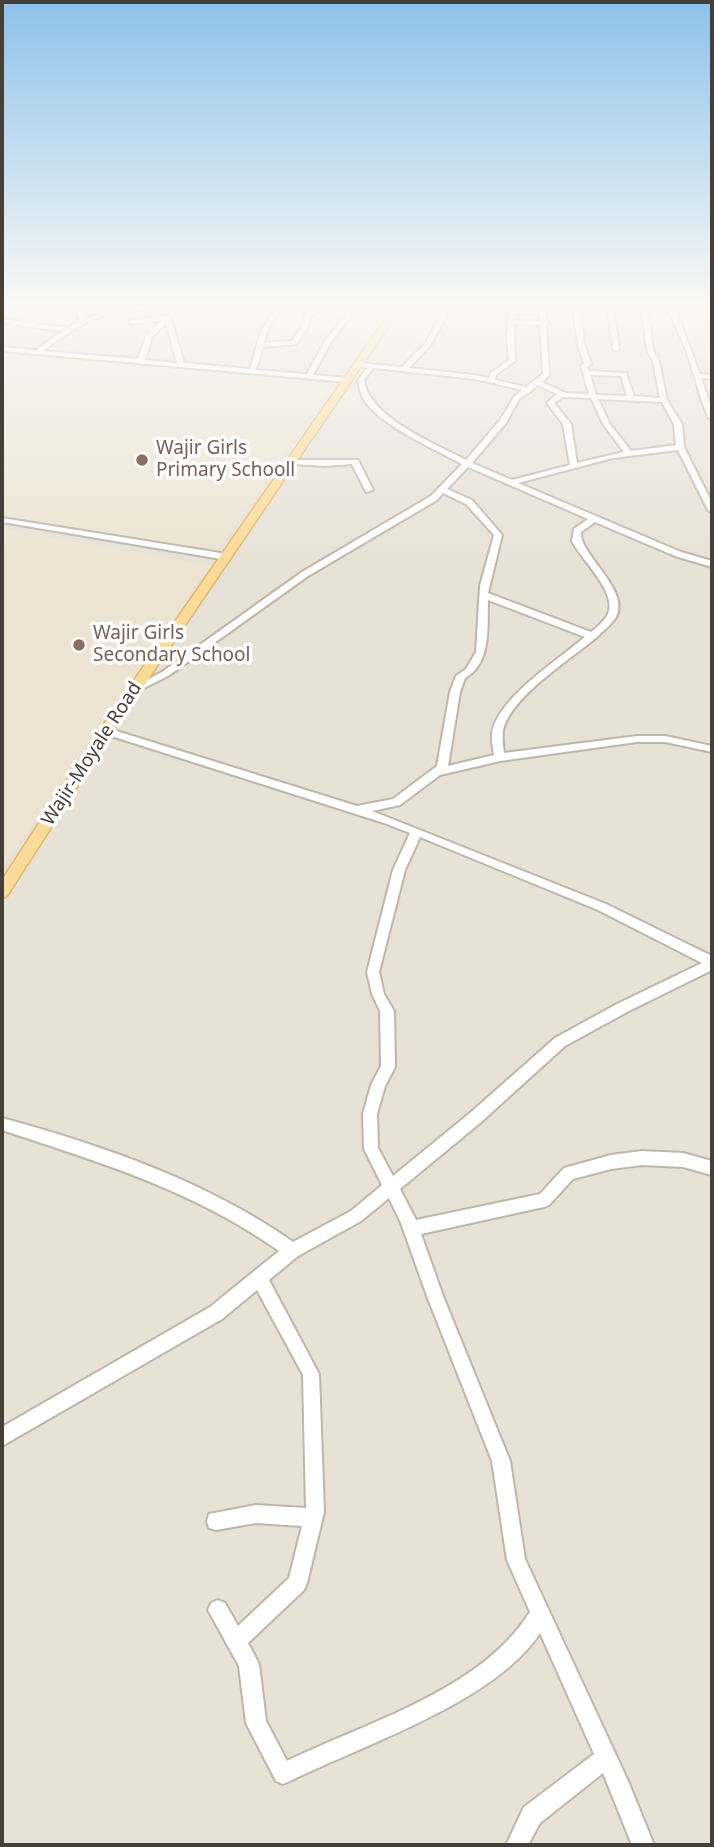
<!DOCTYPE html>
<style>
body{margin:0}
#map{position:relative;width:714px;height:1847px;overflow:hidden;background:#f3efe8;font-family:"Noto Sans",sans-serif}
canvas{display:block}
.frame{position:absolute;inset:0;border:4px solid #463f37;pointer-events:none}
</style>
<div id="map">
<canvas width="714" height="1847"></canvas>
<div class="frame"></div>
</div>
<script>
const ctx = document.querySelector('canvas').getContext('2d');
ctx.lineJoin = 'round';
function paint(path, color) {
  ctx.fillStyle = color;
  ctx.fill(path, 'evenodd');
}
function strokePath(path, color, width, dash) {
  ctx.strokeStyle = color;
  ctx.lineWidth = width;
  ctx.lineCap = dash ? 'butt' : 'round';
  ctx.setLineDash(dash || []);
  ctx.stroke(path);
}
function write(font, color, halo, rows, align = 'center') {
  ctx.font = font + ' "Noto Sans",sans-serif';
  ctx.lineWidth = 7;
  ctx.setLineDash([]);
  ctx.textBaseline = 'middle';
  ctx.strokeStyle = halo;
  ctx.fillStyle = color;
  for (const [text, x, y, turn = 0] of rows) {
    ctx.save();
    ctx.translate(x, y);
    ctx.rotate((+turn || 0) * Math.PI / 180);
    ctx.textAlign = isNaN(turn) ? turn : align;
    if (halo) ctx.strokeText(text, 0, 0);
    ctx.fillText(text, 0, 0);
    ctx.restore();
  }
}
paint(new Path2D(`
 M2 305H712V1845H2Z`), '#e7e1d6');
paint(new Path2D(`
 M2 352 336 381 217 552 2 515Z
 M2 529 211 566 2 868Z`), '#ece3d2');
const minor = new Path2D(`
 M80 305H86L83 313 85 319 115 309 153 305C144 313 119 311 105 315 82 322 62 337 43 351L138 359 146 336 162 320 131 324 129 321 166 316 174 305H180L171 318 184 363 250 369 261 331 277 305H283L267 331 264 343 292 341 302 327 305 314 326 305H333L310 316 308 327 296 344 263 347 256 370 307 374 325 341 353 307H357L331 342 313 375 347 378 350 380 347 382 2 351V347L36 350 63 331 2 323V319L68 328 80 321 77 313ZM166 323 177 363 145 360 152 337Z
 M446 305H481L478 307H451L430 346 409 368 475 375 489 378 491 373 509 360 507 336 510 305H516V309L539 310V305H545L546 321 549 323 546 325 549 375 542 382 565 393 589 394 581 366 584 363C576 345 576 325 573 305H579L584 343 591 364 587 367 589 371 626 373 634 396 660 398 653 361 647 350 641 305H647L653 350 659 361 667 400 682 424 684 447 712 503V512L708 510 678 450 613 458 518 483 681 552 712 561V567L675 556 595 522 581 532C578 553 631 590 616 617 612 624 603 631 597 637 571 659 510 697 503 731 502 739 503 746 504 753L637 736H665L712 746V752L665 742H637L500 761 440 775 400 805 372 811 606 904 712 956V970L627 1012 565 1046 480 1123 400 1189 416 1220 540 1194 564 1168 611 1155 642 1151 683 1153 712 1161V1175L683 1167 642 1165 611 1169 573 1179 549 1205 544 1207 421 1234 443 1296 510 1461 525 1559 628 1781 654 1845H632L603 1773 540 1823 528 1845H506L524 1807 594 1754 540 1633C495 1702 363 1745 290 1781L283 1784 276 1781 246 1723 239 1666 208 1610 211 1603 218 1600 225 1603 238 1626 289 1578 302 1526 256 1523 216 1530 209 1528 207 1521 209 1514 256 1505 306 1508 303 1375 257 1290 222 1319 2 1446V1427L210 1307 279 1251C195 1191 99 1162 2 1130V1118C104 1146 206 1181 293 1242L351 1211 382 1185 364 1149 363 1114 371 1085 381 1066 380 1011 372 994 367 972 393 870 410 833 384 823 102 733 101 731 102 729H110L357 806 393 799 437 766 450 692 456 676 466 669 476 652 480 586 494 535 466 504 443 493 437 500 308 576 168 676 138 691 135 692 130 689 162 672 302 572 431 496 462 464C436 450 386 428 368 405 362 398 359 389 358 380L367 368 355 365 358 363 402 367 425 344ZM515 313 540 314V321L515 320ZM514 324 540 325 543 374 526 387 495 380 496 375 515 361ZM373 368 475 379 522 390 514 397 500 420 466 460C436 444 369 418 364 380ZM590 375 621 376 627 396 596 395ZM537 385 557 394 547 403 563 424 570 465 512 480 472 463 506 423 519 399 531 391ZM563 397 591 398 603 424 624 452 577 463 571 424 554 403ZM598 399 662 402 674 424 676 445 631 451 610 424ZM468 467 588 519 574 529 572 541C581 560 620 594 607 616 603 622 596 628 591 632L488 593 502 535 472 500 447 489ZM488 600 585 637C559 659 498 698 492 733 491 740 493 748 494 755L448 766 460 692 465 678C492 663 487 626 488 600ZM420 837 598 910 702 963 617 1004 555 1038 470 1113 393 1176 378 1148 377 1114 385 1086 395 1067 394 1011 384 994 379 972 405 870ZM389 1198 401 1223 427 1296 492 1461 507 1560 530 1612C480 1691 367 1722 287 1761L266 1721 259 1664 248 1643 304 1590 307 1583 324 1512 319 1374 269 1280 298 1256 361 1221Z
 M607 305H613L619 349 616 351 613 349Z
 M668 305H674L700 374 712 375V379L701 378 712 409V419L708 417 703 404 686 350 669 312Z
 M290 460H358L373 490 366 492 352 464 325 466 293 464H290Z
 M2 518 227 554 231 557 227 560 2 522Z`);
const major = new Path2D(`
 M395 305H403L111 734 7 896 2 898V880L101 728Z`);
strokePath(minor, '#bfb6aa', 4);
strokePath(major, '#e1b768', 3);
paint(minor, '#fff');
paint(major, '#fbdb99');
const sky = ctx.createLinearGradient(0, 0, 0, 563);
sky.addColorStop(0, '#8dc1ea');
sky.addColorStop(0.54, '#faf8f5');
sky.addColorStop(1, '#faf8f500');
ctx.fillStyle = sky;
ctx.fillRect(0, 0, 714, 563);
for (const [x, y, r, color] of [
 [142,460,7,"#8d6e63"],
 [79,645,7,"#8d6e63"]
]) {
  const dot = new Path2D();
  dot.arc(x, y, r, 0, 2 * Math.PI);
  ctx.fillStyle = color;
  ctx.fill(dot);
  strokePath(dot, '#fff', 2.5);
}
write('19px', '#785e54', '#fff', [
 ["Wajir Girls",156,449],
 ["Primary Schooll",156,471],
 ["Wajir Girls",93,634],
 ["Secondary School",93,656]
], 'left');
write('19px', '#463f37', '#fff', [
 ["Wajir-Moyale Road",92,754,-57]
]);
</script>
